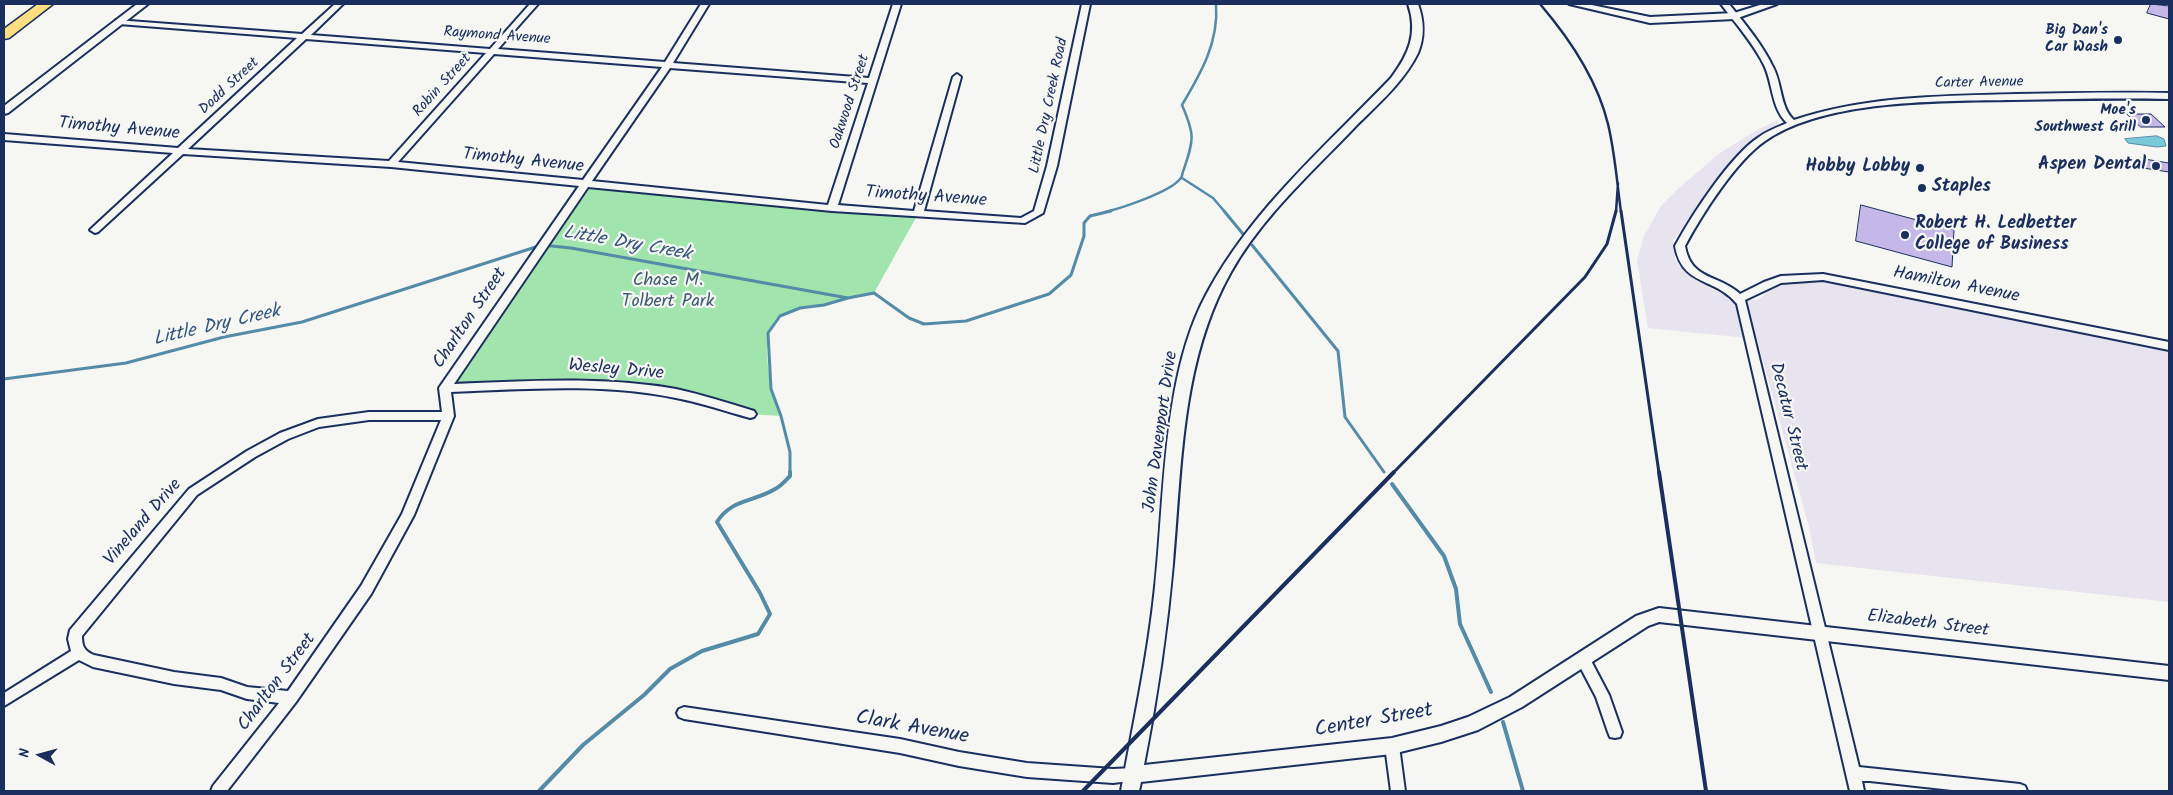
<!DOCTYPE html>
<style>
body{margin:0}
#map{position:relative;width:2173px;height:795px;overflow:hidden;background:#f6f6f2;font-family:Kalam,sans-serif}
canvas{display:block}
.frame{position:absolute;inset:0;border:5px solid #1b2f5e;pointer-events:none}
.north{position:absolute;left:15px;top:730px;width:50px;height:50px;-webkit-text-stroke:4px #f6f6f2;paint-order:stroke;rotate:277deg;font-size:14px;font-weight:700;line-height:20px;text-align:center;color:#1b2f5e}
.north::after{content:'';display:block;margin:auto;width:18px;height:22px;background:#1b2f5e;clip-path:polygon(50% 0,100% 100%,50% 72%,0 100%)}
</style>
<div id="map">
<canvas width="2173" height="795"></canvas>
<div class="frame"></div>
<div class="north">N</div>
</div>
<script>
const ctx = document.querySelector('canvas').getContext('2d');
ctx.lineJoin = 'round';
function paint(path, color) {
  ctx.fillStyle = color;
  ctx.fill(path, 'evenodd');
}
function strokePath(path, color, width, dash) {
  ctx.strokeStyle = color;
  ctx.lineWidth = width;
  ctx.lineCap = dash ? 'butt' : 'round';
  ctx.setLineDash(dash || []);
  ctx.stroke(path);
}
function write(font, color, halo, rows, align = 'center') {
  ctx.font = font + ' Kalam,sans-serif';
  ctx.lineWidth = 4.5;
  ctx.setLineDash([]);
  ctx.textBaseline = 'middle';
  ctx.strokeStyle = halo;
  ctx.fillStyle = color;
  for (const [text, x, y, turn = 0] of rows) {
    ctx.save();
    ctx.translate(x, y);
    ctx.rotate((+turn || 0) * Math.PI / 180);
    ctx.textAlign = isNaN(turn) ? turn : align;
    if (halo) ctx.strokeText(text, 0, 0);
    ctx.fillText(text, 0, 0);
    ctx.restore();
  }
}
paint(new Path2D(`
 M1778 120V124L1749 143 1707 192 1673 241 1675 259 1681 268 1708 287 1728 296V300H1758L1771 289 1787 283 1818 281 2169 352V602L1816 563 1809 527 1757 339 1648 328 1637 261 1644 236 1661 206 1680 187 1720 153 1757 130Z`), '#e7e3ef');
paint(new Path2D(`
 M584 185 918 214 874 293C857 296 842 301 825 305 811 308 794 307 781 315 755 332 772 393 781 416L750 414 718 402 597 383 445 388Z`), '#a1e4ae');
const water = new Path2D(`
 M2157 136 2164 139 2166 146 2157 147 2128 143 2125 139Z`);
paint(water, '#7ac9d8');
strokePath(water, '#548ba7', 1);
strokePath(new Path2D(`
 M1182 178 1213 198 1225 212
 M1105 212C1122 208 1170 192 1180 179 1183 177 1182 172 1184 169 1194 139 1195 135 1182 105 1201 73 1219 42 1216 4`), '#548ba7', 2.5);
strokePath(new Path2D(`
 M1224 211 1243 234
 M1252 245 1338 351 1345 417 1384 472
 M4 379 126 363 224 337 302 322 542 245 571 248 848 298 874 293 909 318 924 324 966 321 1049 294 1071 275 1084 236V223L1090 216 1111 211
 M790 473V452L781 416 771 389 768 333 780 316 800 308 824 305 848 298`), '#548ba7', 3);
strokePath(new Path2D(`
 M1392 484 1444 556 1456 589 1460 624 1491 692
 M1503 722 1523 791
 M539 791 583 745 644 695 670 669 702 651 758 634 770 614 760 593 717 522C731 499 754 502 775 489 781 486 785 481 790 476V472`), '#548ba7', 4);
const building = new Path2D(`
 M2151 4 2169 6V19L2147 13Z
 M2127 114H2151L2165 127H2141Z
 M2138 158 2169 163V172L2143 168Z
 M1861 205 1954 230 1952 267 1856 241Z`);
paint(building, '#c5b8e9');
strokePath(building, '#1b2f5e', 1);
const minor = new Path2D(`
 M335 4H343L311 35 490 49 530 4H538L498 49 665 62 701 4H709L673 63 869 78 893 4H901L838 205 914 211 953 77 957 74 961 77 924 211 1021 218 1034 211 1047 166 1082 4H1090L1057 166 1043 213 1025 223 832 211 588 187 454 384C528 381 603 376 676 389 703 395 728 403 754 411L756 414 754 417 750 418C725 411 702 403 676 398 603 383 526 389 451 392L454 416 414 515 371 594 296 702 227 791H211L213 786 279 703 247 699 221 690 174 684 93 667 79 660 4 706V693L71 651 68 639 70 630 189 489 247 451 280 433 318 419 369 412H442L439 388 441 385 579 186 391 167 183 154 98 232 95 233 90 230 92 228 173 153 4 140V134L178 148 297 38 119 24H116V20L302 34ZM306 39 486 53 389 161 188 149ZM494 54 662 67 583 180 398 162ZM670 68 868 83 828 205 592 181ZM369 420H441L402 514 361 586 288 691 247 687 221 678 174 672 94 655C84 651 82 646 82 636L197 495 255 457 288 439 319 427Z
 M1721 4H1729C1745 24 1762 44 1773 67 1782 83 1780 108 1794 120 1866 96 1941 96 2017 94 2067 93 2118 92 2169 93V99C2117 98 2065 99 2013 100 1942 101 1825 99 1765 141 1736 161 1702 214 1685 246 1691 281 1719 274 1740 294L1764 282 1781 276 1823 274 2169 342V350L1823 280 1781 283 1745 300 1859 767 2020 784 2025 786 2027 791H1961L1870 781H1862L1864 791H1850L1737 304C1716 277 1682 287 1675 246 1692 215 1730 156 1759 137 1767 131 1778 127 1787 123 1771 108 1773 83 1764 65 1753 43 1736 24 1721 4Z
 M1583 653 1588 655 1609 695 1622 732 1620 737 1615 738 1610 737 1608 732 1596 697 1576 659 1578 655Z
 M684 707 900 739 959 752 1027 763 1113 769 1133 768 1138 770 1140 775 1138 780 1113 783 1027 777 959 766 900 753 684 719 679 717 677 713 679 709Z
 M1392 739 1397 741 1399 746 1405 791H1391L1385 746 1387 741Z`);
const tertiary = new Path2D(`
 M137 4H148L8 113 4 114V106Z
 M1408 4H1418C1424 21 1425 36 1418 53 1404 82 1377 105 1355 127 1312 172 1262 217 1231 272 1181 361 1182 464 1173 564 1167 632 1157 699 1144 765L1392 738 1441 726 1468 717 1510 697 1636 616 1659 608 2169 666V680L1659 622 1648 626 1522 707 1478 730 1441 742 1392 754 1141 782 1139 791H1121C1133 724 1148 656 1155 587 1165 496 1162 377 1206 295 1251 210 1326 146 1391 78 1409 54 1418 33 1408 4Z
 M1569 4H1587L1650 17 1734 13 1763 4H1777L1735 19 1650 23Z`);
const trunk = new Path2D(`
 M38 4H53L9 38 4 39V29Z`);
strokePath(minor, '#1b2f5e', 4);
strokePath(tertiary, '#1b2f5e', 4);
strokePath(trunk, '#1b2f5e', 3);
paint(minor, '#f6f6f2');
paint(tertiary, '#f6f6f2');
paint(trunk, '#fddf80');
strokePath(new Path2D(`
 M1540 4C1570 39 1597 79 1608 124 1615 153 1617 183 1621 212
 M1616 212 1618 183`), '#1b2f5e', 2.5);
strokePath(new Path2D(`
 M1621 211 1659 473
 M1393 473 1585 277 1607 244 1616 211`), '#1b2f5e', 3);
strokePath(new Path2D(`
 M1659 472 1706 791
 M1083 791 1394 472`), '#1b2f5e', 4);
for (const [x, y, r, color] of [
 [2118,40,5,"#1b2f5e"],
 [2146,120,5,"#1b2f5e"],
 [2156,166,5,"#1b2f5e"],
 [1920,168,5,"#1b2f5e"],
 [1922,188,5,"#1b2f5e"],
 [1905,235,5,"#1b2f5e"]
]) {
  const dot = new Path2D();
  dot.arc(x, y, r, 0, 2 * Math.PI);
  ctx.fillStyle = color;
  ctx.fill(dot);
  strokePath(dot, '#f6f6f2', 2);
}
write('bold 15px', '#1b2f5e', '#f6f6f2', [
 ["Big Dan's",2108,31],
 ["Car Wash",2108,48],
 ["Moe's",2136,111],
 ["Southwest Grill",2136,128]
], 'right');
write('15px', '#1b2f5e', '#f6f6f2', [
 ["Raymond Avenue",497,37,4],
 ["Carter Avenue",1979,84,-1],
 ["Robin Street",443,86,-48],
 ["Dodd Street",230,87,-43],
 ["Oakwood Street",851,102,-72],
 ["Little Dry Creek Road",1050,106,-78]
]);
write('18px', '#1b2f5e', '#f6f6f2', [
 ["Timothy Avenue",119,130,5],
 ["Timothy Avenue",523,162,6],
 ["Timothy Avenue",926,198,4],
 ["Hamilton Avenue",1956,286,11],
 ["Charlton Street",471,319,-56],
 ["Wesley Drive",616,371,5],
 ["Decatur Street",1787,417,76],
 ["John Davenport Drive",1162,432,-82],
 ["Vineland Drive",144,523,-49],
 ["Elizabeth Street",1928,625,7],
 ["Charlton Street",278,683,-53]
]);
write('bold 18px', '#1b2f5e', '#f6f6f2', [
 ["Aspen Dental",2146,166],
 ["Hobby Lobby",1910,168],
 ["Staples",1932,188,"left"],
 ["Robert H. Ledbetter",1915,225,"left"],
 ["College of Business",1915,246,"left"]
], 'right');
write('18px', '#3c5c72', '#f6f6f2', [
 ["Chase M.",668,282],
 ["Tolbert Park",668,303]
]);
write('italic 19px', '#33567c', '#f6f6f2', [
 ["Little Dry Creek",627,245,10],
 ["Little Dry Creek",217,327,-13]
]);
write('21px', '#1b2f5e', '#f6f6f2', [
 ["Center Street",1374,722,-10],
 ["Clark Avenue",912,729,10]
]);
</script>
